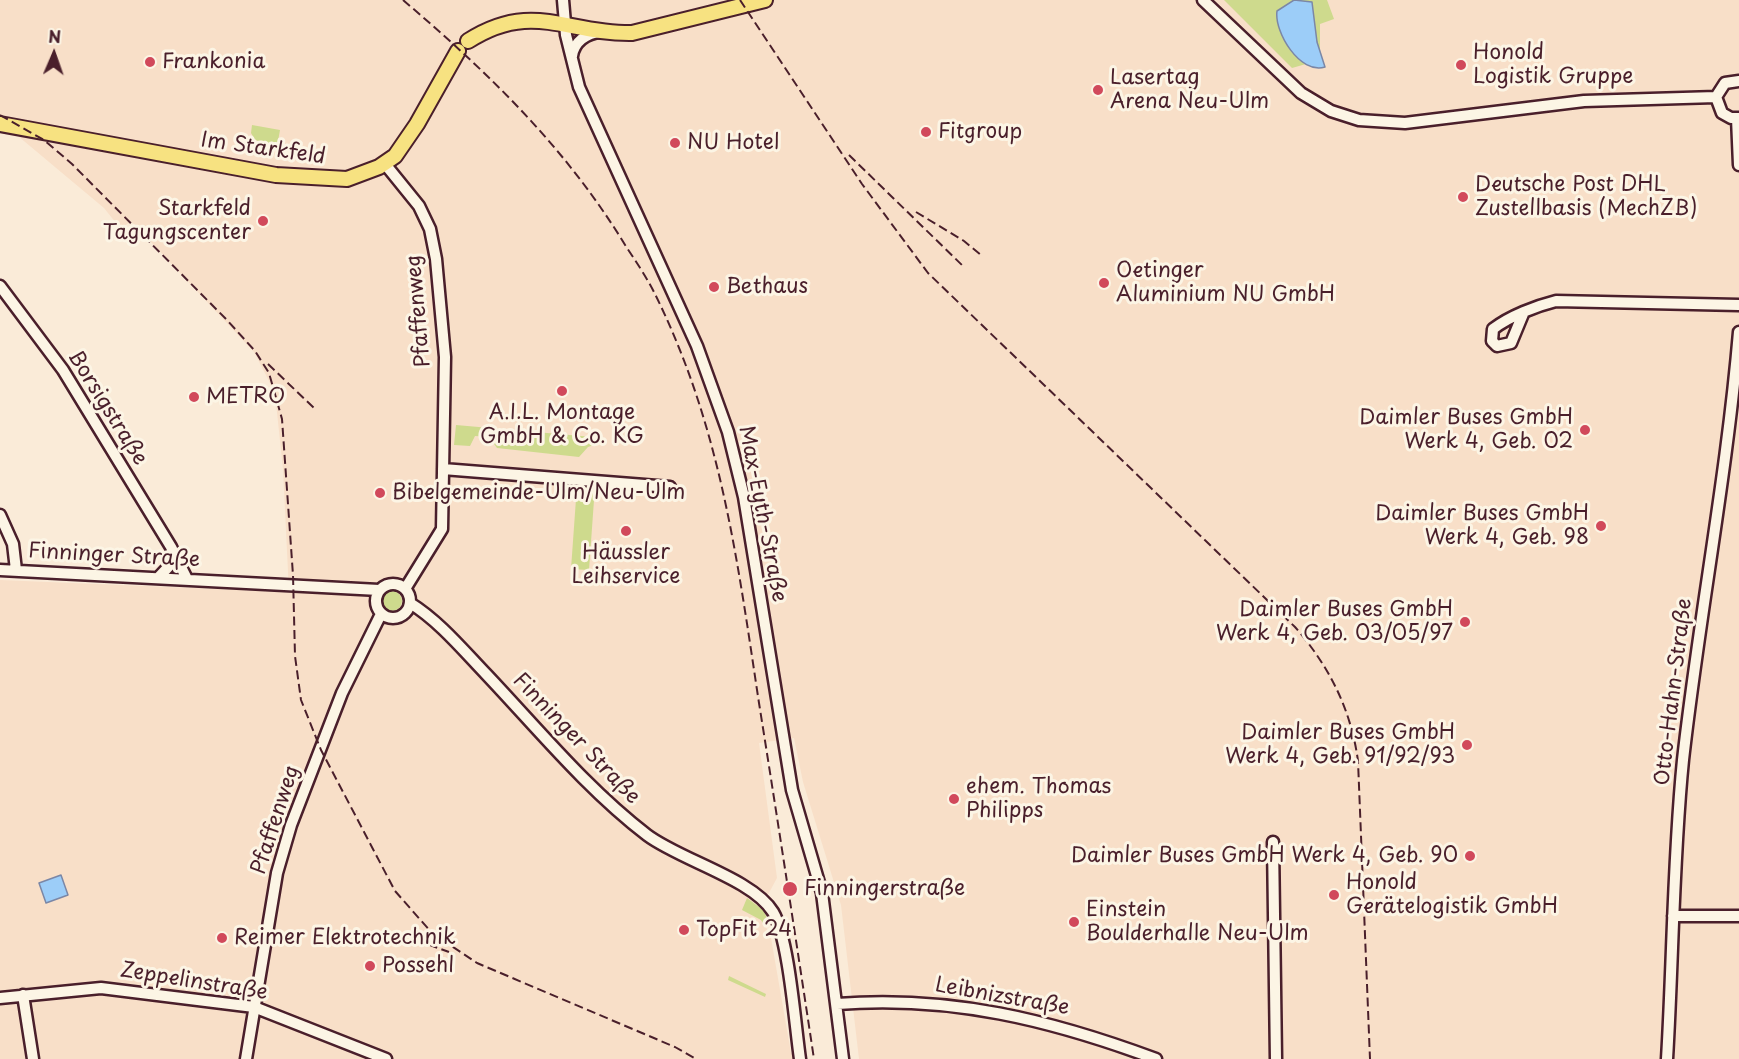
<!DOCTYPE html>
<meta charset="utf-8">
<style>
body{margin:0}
#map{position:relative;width:1739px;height:1059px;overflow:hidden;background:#faebd8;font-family:"Playpen Sans",sans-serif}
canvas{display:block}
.north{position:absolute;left:24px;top:24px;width:60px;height:60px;-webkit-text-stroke:4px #fcf5e5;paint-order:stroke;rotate:2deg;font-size:16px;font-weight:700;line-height:24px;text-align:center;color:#4a1f2b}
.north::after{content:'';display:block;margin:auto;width:21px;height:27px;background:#4a1f2b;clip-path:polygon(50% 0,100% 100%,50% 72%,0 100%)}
</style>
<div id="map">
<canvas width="1739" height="1059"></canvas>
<div class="north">N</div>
</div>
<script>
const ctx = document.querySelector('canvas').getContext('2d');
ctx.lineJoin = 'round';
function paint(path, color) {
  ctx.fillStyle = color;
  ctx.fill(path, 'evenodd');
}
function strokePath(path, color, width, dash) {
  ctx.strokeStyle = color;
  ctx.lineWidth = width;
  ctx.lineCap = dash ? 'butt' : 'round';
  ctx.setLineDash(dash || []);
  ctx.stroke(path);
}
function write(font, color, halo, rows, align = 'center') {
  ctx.font = font + ' "Playpen Sans",sans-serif';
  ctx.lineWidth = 6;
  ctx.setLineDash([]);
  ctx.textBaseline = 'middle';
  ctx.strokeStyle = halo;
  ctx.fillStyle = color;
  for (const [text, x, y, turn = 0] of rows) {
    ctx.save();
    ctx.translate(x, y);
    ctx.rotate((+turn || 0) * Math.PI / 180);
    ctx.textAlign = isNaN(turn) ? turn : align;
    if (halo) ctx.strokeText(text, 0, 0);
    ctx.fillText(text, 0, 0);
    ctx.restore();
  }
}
paint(new Path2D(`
 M0 0H1739V1059H859L841 905 803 782 794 738 759 743 777 878 759 911 771 938 791 1053H794L795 1059H0V580L289 592 283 469 276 403 271 385 254 352 134 224 131 222 120 228 104 208 0 121Z`), '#f8dfc8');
paint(new Path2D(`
 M1224 0H1327L1334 19 1320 24V60L1292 68Z
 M252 125 280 130 277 147 255 140 251 133Z
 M456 425 604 438 602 442 588 447 579 457 497 448 489 437 475 436 470 446 454 445Z
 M577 485 595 486 589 570 571 569Z
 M382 601a10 10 0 1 1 20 0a10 10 0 1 1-20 0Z
 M747 898 763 910 770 924 764 925 761 920 742 910Z
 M729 976 766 994 765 997 728 980Z`), '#ceda8d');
const water = new Path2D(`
 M1294 0 1312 2 1317 42 1325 67C1300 75 1274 32 1277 11Z
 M61 875 68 895 46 903 39 883Z`);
paint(water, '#9ccdf8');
strokePath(water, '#7b87a6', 1.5);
const minor = new Path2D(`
 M563 0 566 35 579 87 697 346 728 432 744 497 792 790 822 893 843 1059
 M1203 0 1301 93 1331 111 1359 120 1405 123 1584 101 1716 97
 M572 56C574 42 586 33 601 32
 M1739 81 1725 83 1716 97 1722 113 1731 118H1739
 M1737 118 1739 165
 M385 164 419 206 430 229 436 259 445 357 442 529 405 589
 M0 286 63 370 171 547 187 579
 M1523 314 1511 343 1497 346 1492 341 1493 329C1510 316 1536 306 1556 301L1739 305
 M443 469 670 487
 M0 515 13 544 16 570
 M0 570 379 590
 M158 578 172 563V551
 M376 601a17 17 0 1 1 34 0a17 17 0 1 1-34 0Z
 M410 603C439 621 463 650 486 674 538 729 587 789 647 835 680 860 753 879 773 912 789 939 795 1025 800 1059
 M1273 842 1276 1059
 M1673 916H1739
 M23 995 33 1059
 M0 998 101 988 254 1007 386 1059
 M837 1004C950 995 1051 1020 1156 1059
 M246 1059 277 873 291 825 342 693 381 614
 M1667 1059C1673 959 1673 859 1683 760 1699 617 1727 475 1739 332`);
const major = new Path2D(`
 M468 41C532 0 566 34 632 33L765 0
 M0 124 276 175 347 179 379 167 395 156 417 124 458 51`);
strokePath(minor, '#4a1f2b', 15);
strokePath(major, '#4a1f2b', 18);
strokePath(minor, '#fcf5e5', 10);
strokePath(major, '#f7e281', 14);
strokePath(new Path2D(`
 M403 0C491 75 567 149 627 248 637 263 647 278 655 294 721 428 737 558 759 703 778 822 796 940 814 1059
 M740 0 862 184 928 273 1295 627C1329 666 1351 709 1358 761L1370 1059
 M0 115 44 140 72 164 227 320 255 351 269 373 282 419 293 575 295 656 301 700 321 750 395 891 432 933 477 963 675 1047 696 1059
 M849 155 965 268
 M916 212 964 241 981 255
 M268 364 315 409
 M416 940 449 952`), '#4a1f2b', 2, [9, 4.5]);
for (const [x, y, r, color] of [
 [150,62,6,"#d1495b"],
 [1461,65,6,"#d1495b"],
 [1098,90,6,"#d1495b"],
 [926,132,6,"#d1495b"],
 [675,143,6,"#d1495b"],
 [1463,197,6,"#d1495b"],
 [263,221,6,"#d1495b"],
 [1104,283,6,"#d1495b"],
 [714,287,6,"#d1495b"],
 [562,391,6,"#d1495b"],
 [194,397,6,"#d1495b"],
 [1585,430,6,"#d1495b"],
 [380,493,6,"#d1495b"],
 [1601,526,6,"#d1495b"],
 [626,531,6,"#d1495b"],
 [1465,622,6,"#d1495b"],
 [1467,745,6,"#d1495b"],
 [954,799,6,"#d1495b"],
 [1470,856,6,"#d1495b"],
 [790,889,8,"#d1495b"],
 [1334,895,6,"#d1495b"],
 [1074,922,6,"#d1495b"],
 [684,930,6,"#d1495b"],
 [222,938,6,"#d1495b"],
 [370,966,6,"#d1495b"]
]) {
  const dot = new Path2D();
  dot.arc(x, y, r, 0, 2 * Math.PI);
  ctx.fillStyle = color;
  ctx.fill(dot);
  strokePath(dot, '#fcf5e5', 2);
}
write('21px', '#4a1f2b', '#fcf5e5', [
 ["Honold",1473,53],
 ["Logistik Gruppe",1473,77],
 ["Frankonia",162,62],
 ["Lasertag",1110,78],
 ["Arena Neu-Ulm",1110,102],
 ["Fitgroup",938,132],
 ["NU Hotel",687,143],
 ["Deutsche Post DHL",1475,185],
 ["Zustellbasis (MechZB)",1475,209],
 ["Starkfeld",251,209,"right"],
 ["Tagungscenter",251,233,"right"],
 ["Oetinger",1116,271],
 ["Aluminium NU GmbH",1116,295],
 ["Bethaus",726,287],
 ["METRO",206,397],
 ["A.I.L. Montage",562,413,"center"],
 ["GmbH & Co. KG",562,437,"center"],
 ["Daimler Buses GmbH",1573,418,"right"],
 ["Werk 4, Geb. 02",1573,442,"right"],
 ["Bibelgemeinde-Ulm/Neu-Ulm",392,493],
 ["Daimler Buses GmbH",1589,514,"right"],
 ["Werk 4, Geb. 98",1589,538,"right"],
 ["Häussler",626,553,"center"],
 ["Leihservice",626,577,"center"],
 ["Daimler Buses GmbH",1453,610,"right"],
 ["Werk 4, Geb. 03/05/97",1453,634,"right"],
 ["Daimler Buses GmbH",1455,733,"right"],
 ["Werk 4, Geb. 91/92/93",1455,757,"right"],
 ["ehem. Thomas",966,787],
 ["Philipps",966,811],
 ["Daimler Buses GmbH Werk 4, Geb. 90",1458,856,"right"],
 ["Honold",1346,883],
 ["Gerätelogistik GmbH",1346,907],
 ["Finningerstraße",804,889],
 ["Einstein",1086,910],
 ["Boulderhalle Neu-Ulm",1086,934],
 ["TopFit 24",696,930],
 ["Reimer Elektrotechnik",234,938],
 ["Possehl",382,966]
], 'left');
write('21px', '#4a1f2b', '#fcf5e5', [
 ["Im Starkfeld",263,149,8],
 ["Pfaffenweg",419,311,-95],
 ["Borsigstraße",107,408,58],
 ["Max-Eyth-Straße",762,514,79],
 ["Finninger Straße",114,556,3],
 ["Otto-Hahn-Straße",1674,692,-83],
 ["Finninger Straße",576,739,46],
 ["Pfaffenweg",276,820,-72],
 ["Zeppelinstraße",194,982,9],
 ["Leibnizstraße",1002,997,10]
]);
</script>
